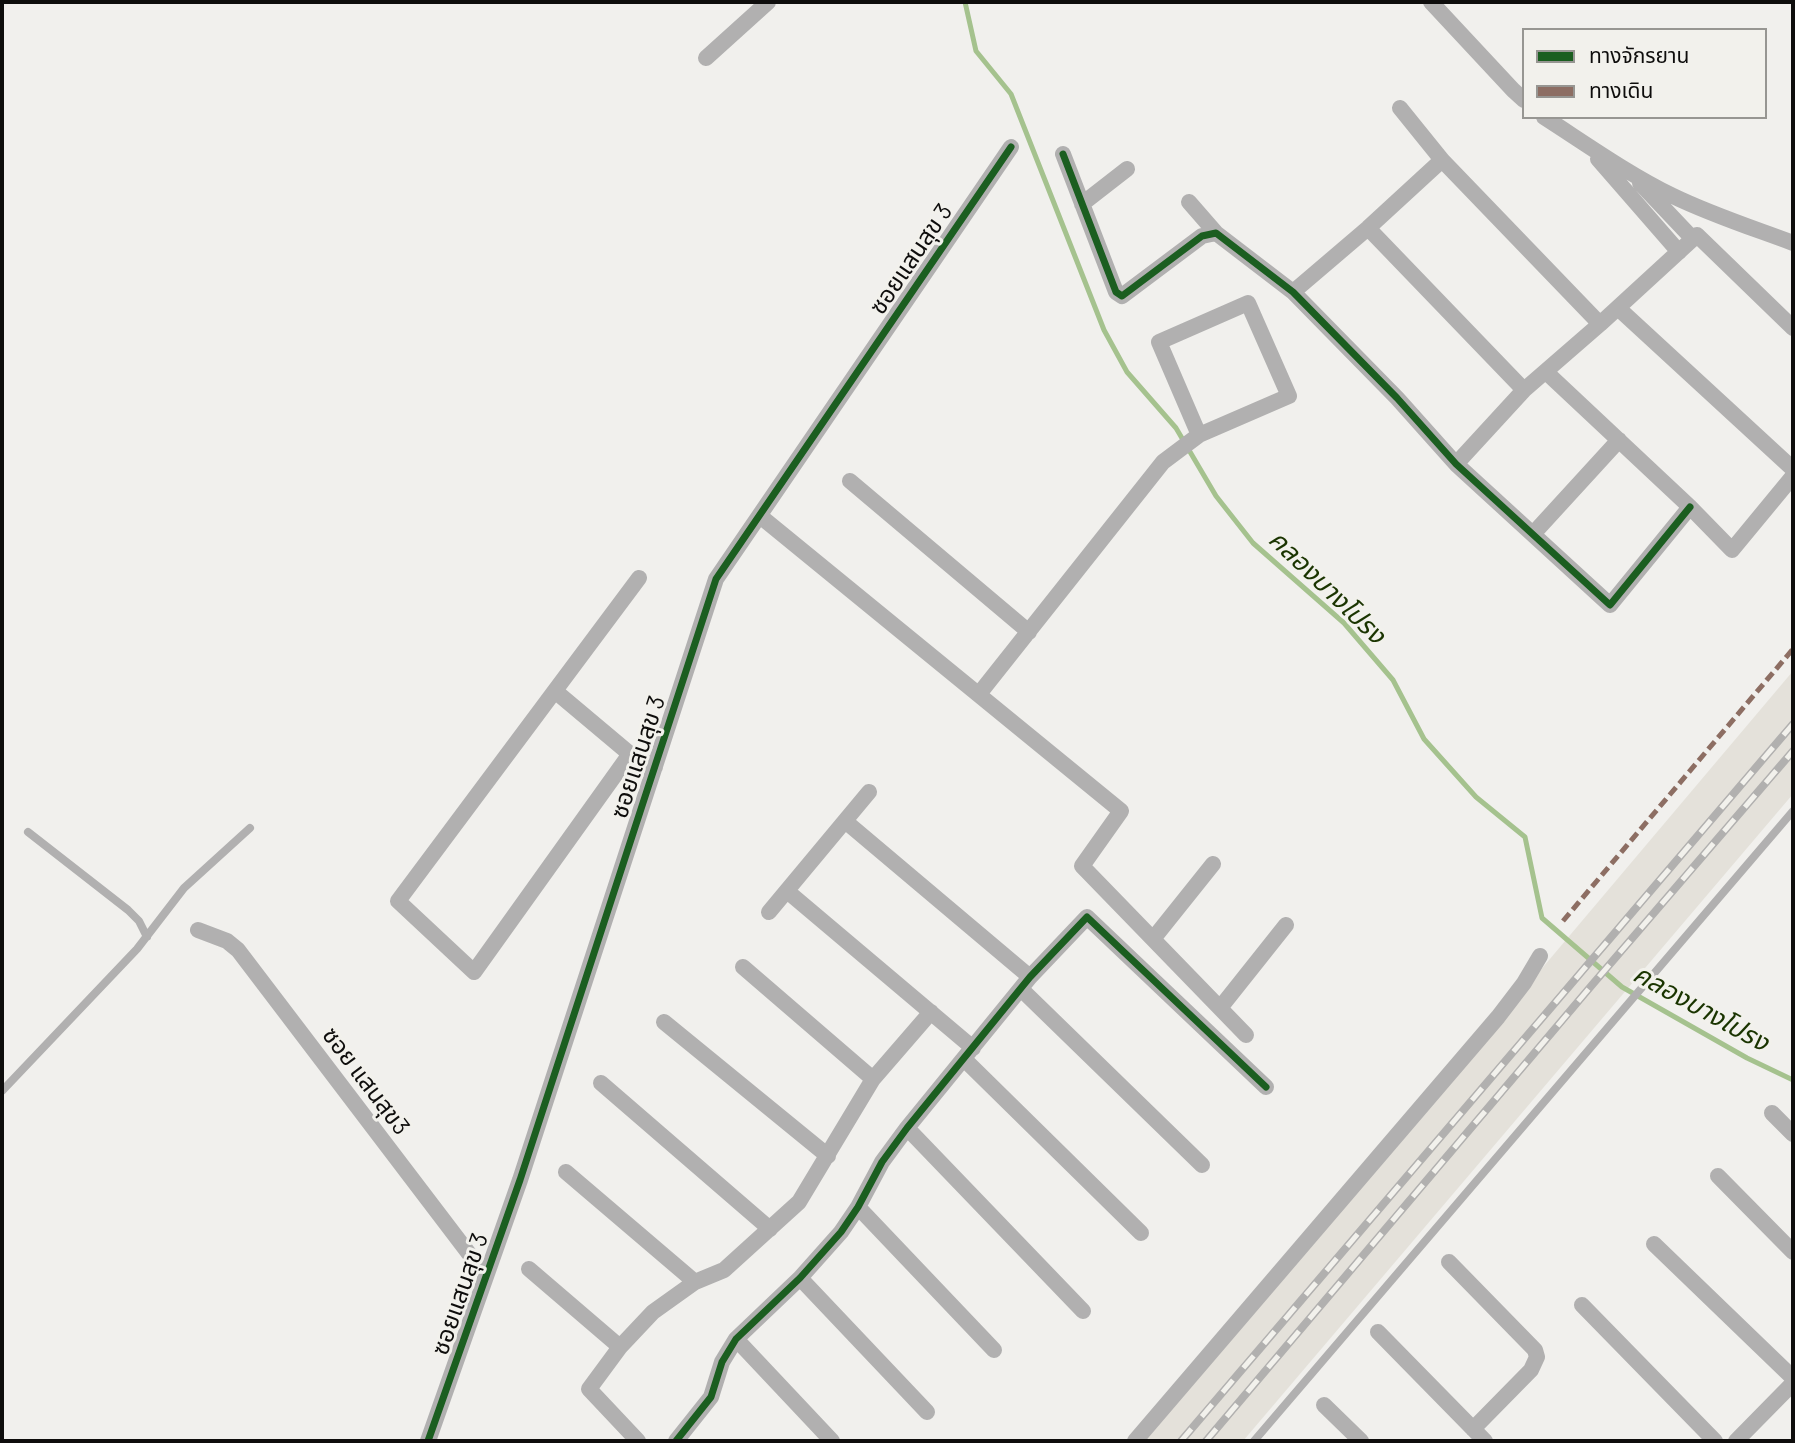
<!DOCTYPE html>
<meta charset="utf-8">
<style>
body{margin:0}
#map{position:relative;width:1795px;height:1443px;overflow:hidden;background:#f1f0ed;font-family:Barlow,"Noto Sans Thai",sans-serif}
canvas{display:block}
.frame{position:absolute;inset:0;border:4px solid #0e0d0c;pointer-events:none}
.legend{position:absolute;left:1522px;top:28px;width:245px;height:91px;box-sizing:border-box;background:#f2f1ec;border:2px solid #979692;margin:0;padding:9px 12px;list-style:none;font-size:21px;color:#0e0d0c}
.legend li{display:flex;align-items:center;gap:14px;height:35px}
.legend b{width:35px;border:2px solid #979692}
</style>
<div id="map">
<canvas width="1795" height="1443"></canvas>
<div class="frame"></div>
<ul class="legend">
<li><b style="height:9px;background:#1b5e20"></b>ทางจักรยาน</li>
<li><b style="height:9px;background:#8d6e63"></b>ทางเดิน</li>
</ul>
</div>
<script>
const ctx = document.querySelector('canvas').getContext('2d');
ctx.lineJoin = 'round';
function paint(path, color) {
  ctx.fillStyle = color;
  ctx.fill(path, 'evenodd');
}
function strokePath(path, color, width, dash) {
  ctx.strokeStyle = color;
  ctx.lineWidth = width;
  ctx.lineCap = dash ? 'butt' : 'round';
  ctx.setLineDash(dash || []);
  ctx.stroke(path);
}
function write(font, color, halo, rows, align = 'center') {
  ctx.font = font + ' Barlow,"Noto Sans Thai",sans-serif';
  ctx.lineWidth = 6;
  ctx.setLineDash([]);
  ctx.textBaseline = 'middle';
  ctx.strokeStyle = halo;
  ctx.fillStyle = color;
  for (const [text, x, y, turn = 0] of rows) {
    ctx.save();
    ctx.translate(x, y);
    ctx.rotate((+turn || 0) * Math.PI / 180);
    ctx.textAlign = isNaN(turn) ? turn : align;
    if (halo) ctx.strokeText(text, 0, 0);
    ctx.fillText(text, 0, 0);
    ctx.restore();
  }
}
paint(new Path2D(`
 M1793 671V794L1243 1441H1143Z`), '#e4e1da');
strokePath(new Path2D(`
 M965 2 976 51 1011 94 1104 330 1127 372 1176 428 1216 496 1253 543 1344 623 1393 680 1424 739 1476 797 1525 837 1542 918 1622 987 1747 1058 1793 1080`), '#a5c28e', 5);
strokePath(new Path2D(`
 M28 832 128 910 139 921 147 937
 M2 1091 137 949 184 888 250 828
 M1254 1441 1793 811`), '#b1b0b0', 8);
strokePath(new Path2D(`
 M1431 2 1513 90 1524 100
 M706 58 768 2
 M1400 108 1442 160 1600 324
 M1544 117C1586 144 1628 174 1673 196 1712 215 1753 228 1793 243
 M1063 154 1116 292 1122 296 1202 236 1216 233 1293 292 1397 398 1456 464 1610 605 1690 507
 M1598 159 1679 252
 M1640 183 1693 239
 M1189 202 1216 233
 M1082 204 1127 169
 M1368 228 1524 390
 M1293 292 1368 228 1442 160
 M1248 303 1289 396 1199 435 1159 342Z
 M1618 308 1793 469
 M1546 372 1690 507 1732 550 1793 476
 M1456 464 1524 390 1600 324 1697 235 1793 328
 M850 481 1029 632
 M760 516 1121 811 1082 866 1246 1035
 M1533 534 1619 440
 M555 691 630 754 655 767
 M979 694 1163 462 1199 435
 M630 754 474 972 398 901 639 578
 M845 821 1030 977
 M787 891 973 1048
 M769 912 869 792
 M198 930 227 941 238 950 486 1276
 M1153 939 1213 864
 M743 967 873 1079
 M1021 989 1202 1165
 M1220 1008 1286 925
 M664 1022 828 1156
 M964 1059 1141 1233
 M601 1083 770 1229
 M1772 1113 1793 1134
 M907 1128 1083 1311
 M566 1172 695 1282
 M1718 1176 1793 1252
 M858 1207 994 1350
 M1654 1244 1793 1378
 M1449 1262 1535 1350 1537 1357 1531 1370 1473 1429
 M529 1269 620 1347
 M800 1278 927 1412
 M1582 1305 1715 1441
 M1378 1332 1485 1441
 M736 1339 832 1441
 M1324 1405 1361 1441
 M428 1441 520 1180 716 579 1011 147
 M638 1441 589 1389 620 1347 653 1312 695 1282 724 1270 799 1202 873 1079 931 1012
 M676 1441 711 1397 722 1362 736 1339 800 1278 841 1232 858 1207 882 1162 907 1128 1030 977 1087 917 1266 1087
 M1135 1441 1498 1017 1524 983 1540 956
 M1736 1441 1793 1383`), '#b1b0b0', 16);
const rail = new Path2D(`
 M1181 1441 1793 724
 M1206 1441 1592 985 1793 751`);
strokePath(rail, '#b1b0af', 8);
strokePath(rail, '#f2f1ec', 5, [16]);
strokePath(new Path2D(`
 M1563 921 1793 649`), '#8d6e63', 5, [10, 5]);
strokePath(new Path2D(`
 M1063 154 1116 292 1122 296 1202 236 1216 233 1293 292 1397 398 1456 464 1610 605 1690 507
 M428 1441 520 1180 716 579 1011 147
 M676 1441 711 1397 722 1362 736 1339 800 1278 841 1232 858 1207 882 1162 907 1128 1030 977 1087 917 1266 1087`), '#1b5e20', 7);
write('24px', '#0e0d0c', '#f2f1ec', [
 ["ซอยแสนสุข 3",911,259,-56],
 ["ซอยแสนสุข 3",638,757,-72],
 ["ซอย แสนสุข3",366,1081,53],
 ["ซอยแสนสุข 3",460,1294,-71]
]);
write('italic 26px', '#1a3400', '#f2f1ec', [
 ["คลองบางโปรง",1327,587,44],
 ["คลองบางโปรง",1701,1008,29]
]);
</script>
